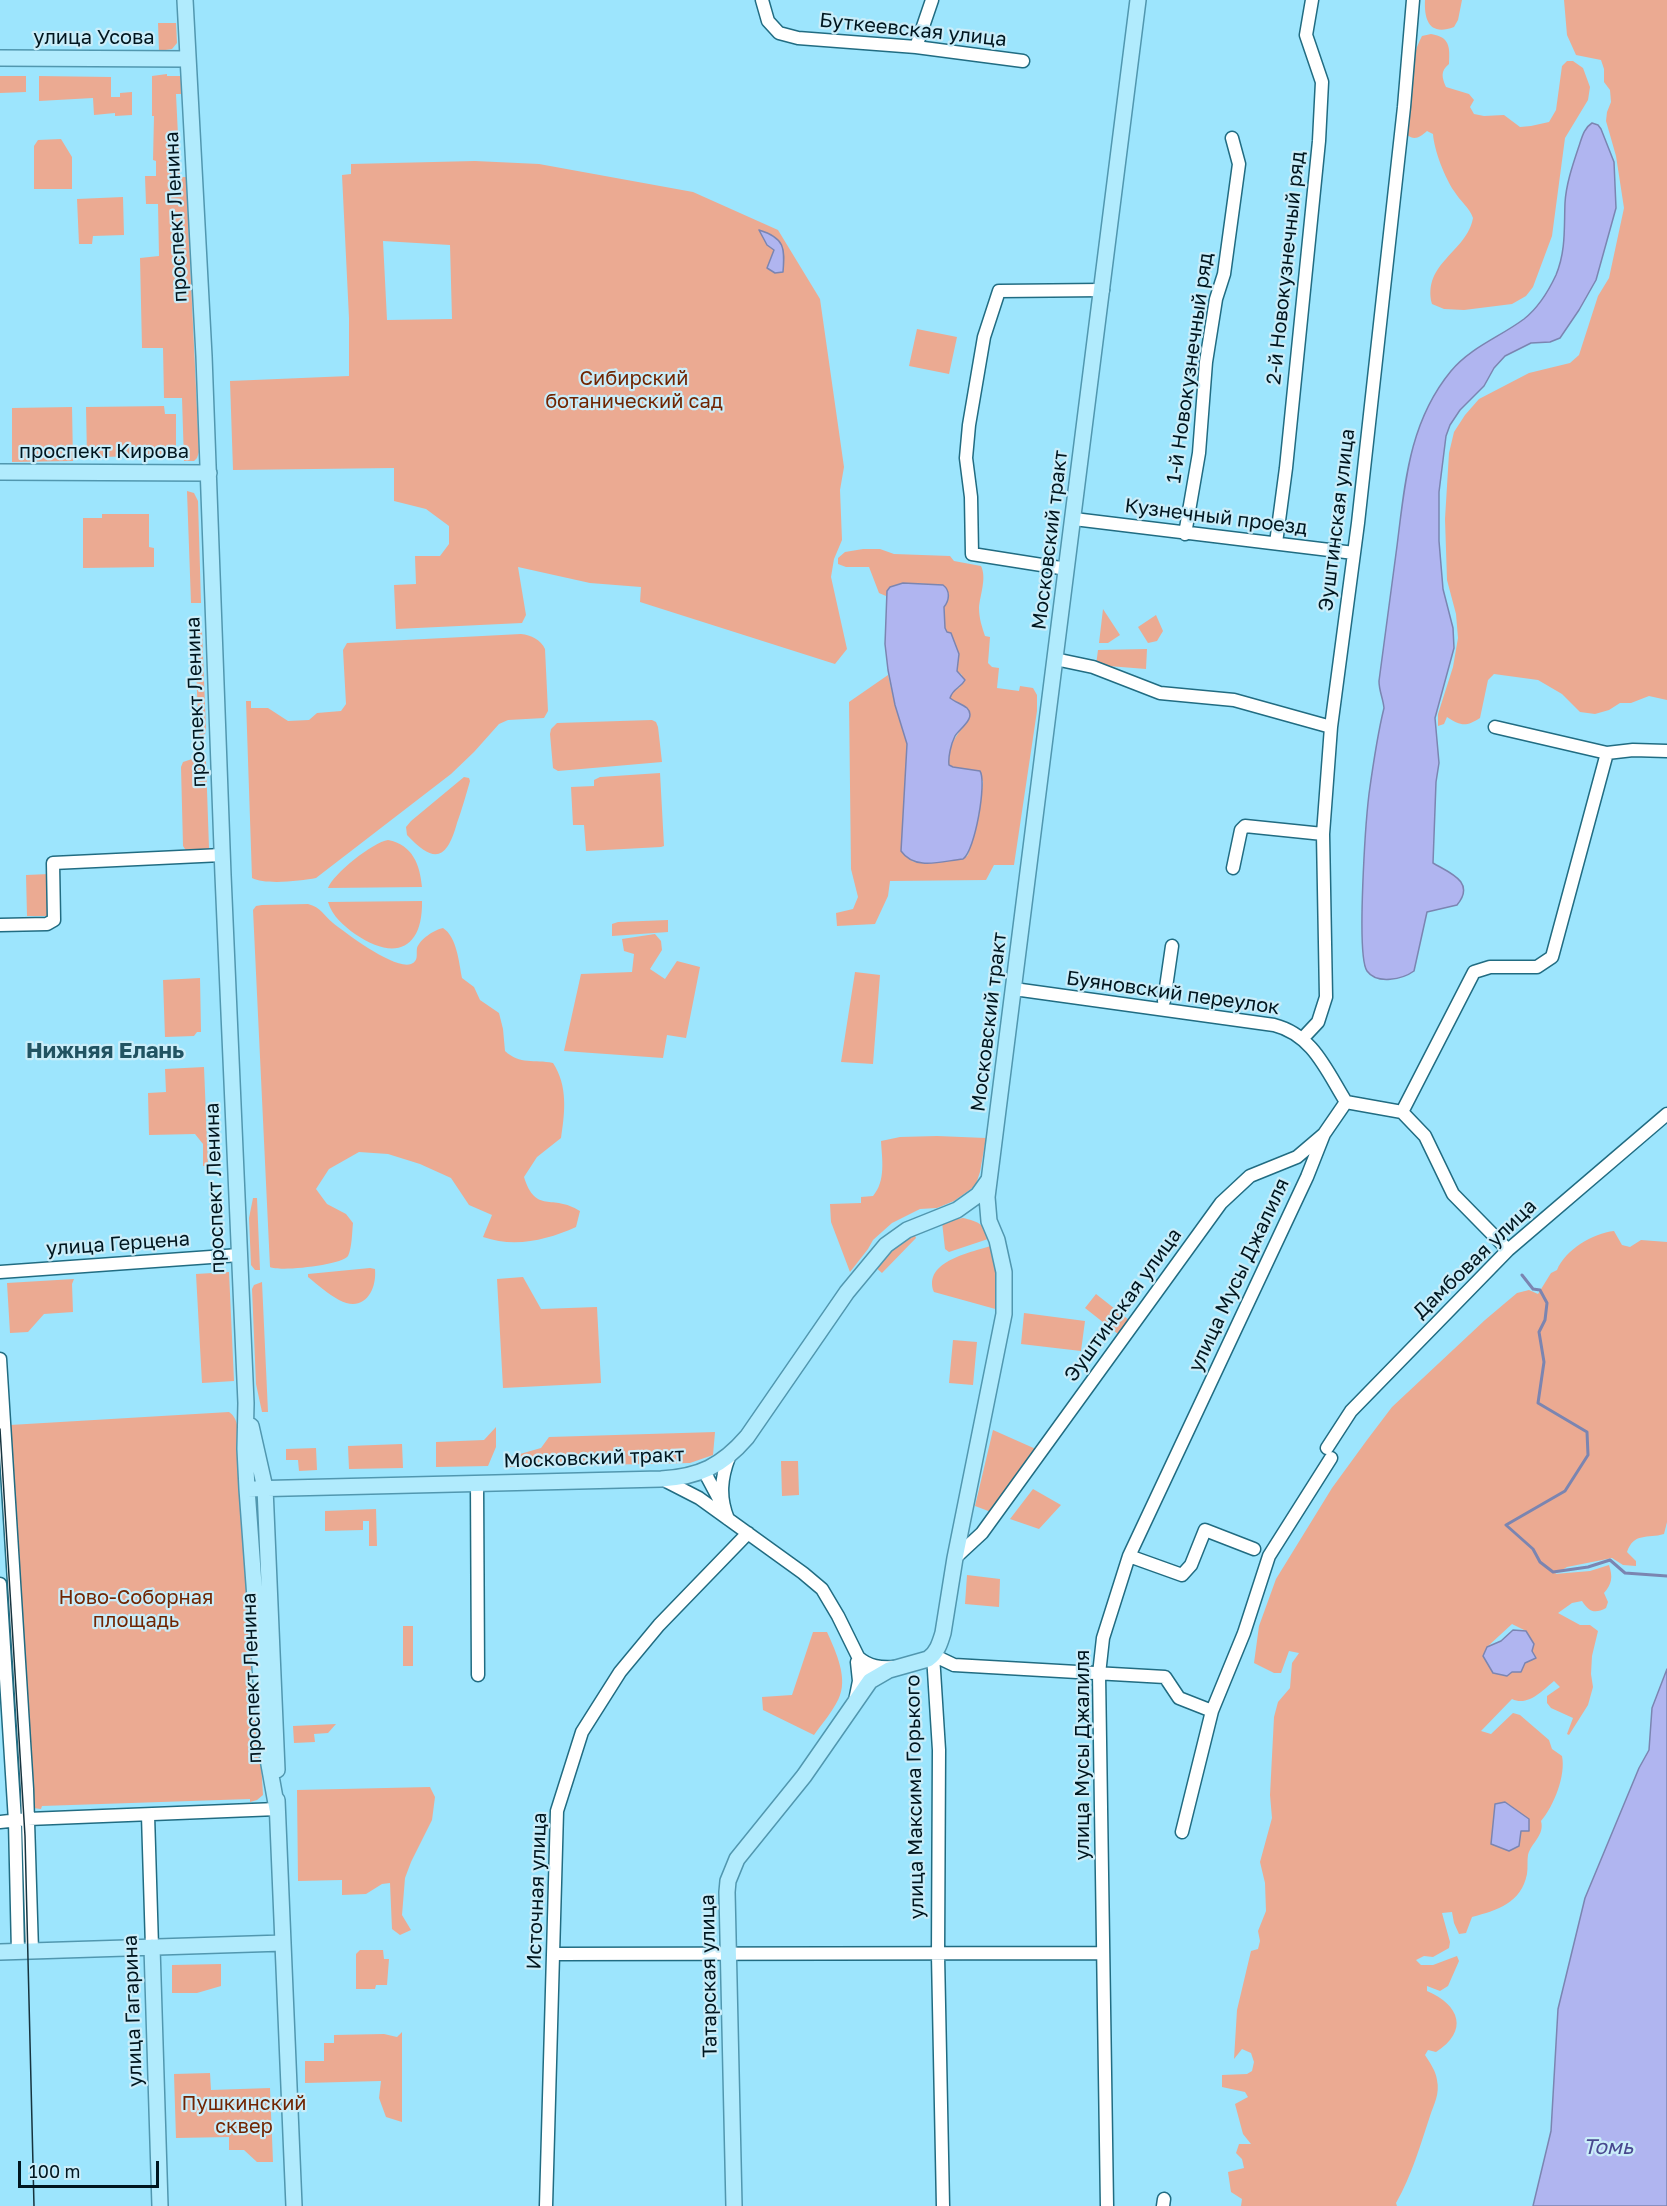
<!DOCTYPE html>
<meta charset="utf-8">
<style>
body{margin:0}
#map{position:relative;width:1667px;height:2206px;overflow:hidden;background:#9de5fd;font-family:"Golos Text",sans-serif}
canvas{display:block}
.scale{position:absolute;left:18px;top:2161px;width:141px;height:27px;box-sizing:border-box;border:3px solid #00161f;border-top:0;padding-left:8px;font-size:18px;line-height:21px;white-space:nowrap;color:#00161f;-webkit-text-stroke:4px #caedf9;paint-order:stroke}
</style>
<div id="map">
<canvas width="1667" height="2206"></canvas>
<div class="scale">100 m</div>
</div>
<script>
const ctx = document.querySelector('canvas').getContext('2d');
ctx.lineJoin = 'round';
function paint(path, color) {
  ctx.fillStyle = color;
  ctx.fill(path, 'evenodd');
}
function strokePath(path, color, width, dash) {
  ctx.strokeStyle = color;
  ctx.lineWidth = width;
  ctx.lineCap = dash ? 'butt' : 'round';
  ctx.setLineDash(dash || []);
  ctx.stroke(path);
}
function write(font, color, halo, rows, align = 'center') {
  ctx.font = font + ' "Golos Text",sans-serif';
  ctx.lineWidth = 4.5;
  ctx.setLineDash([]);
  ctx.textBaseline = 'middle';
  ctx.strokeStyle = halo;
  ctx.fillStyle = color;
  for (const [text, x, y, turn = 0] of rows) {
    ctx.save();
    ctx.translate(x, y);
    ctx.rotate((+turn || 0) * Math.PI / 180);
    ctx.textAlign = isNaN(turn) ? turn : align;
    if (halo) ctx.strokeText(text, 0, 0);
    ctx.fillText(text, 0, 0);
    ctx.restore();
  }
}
paint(new Path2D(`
 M1425 0H1462L1458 20 1454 27C1430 36 1424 21 1425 0Z
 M1564 0H1667V700L1649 696 1631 703H1620L1609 710 1595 714 1580 712 1562 694 1538 680 1494 674 1488 680 1480 718C1466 727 1461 726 1447 717L1444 724 1438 726V714L1453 667 1458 638 1456 614 1447 580 1445 519 1449 453 1454 432 1465 415 1479 399 1529 373 1570 363 1579 355 1598 296 1609 278 1624 208 1616 156 1606 121 1607 112 1611 102 1610 90 1604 82V69L1601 60 1576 55 1567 35Z
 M158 23H176L177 43 172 49 159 51Z
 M1431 34C1450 37 1450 47 1449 64 1440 71 1442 78 1446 87L1469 94 1474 100 1470 107 1474 114 1484 116 1504 115 1520 127 1531 126 1549 122 1556 110 1562 66 1567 61H1573L1583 68 1590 87 1588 100 1565 138 1552 236 1533 287 1526 296 1512 304 1464 310 1444 309 1432 304C1422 263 1467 252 1473 218 1469 207 1460 201 1454 191 1445 178 1434 150 1433 134L1427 131C1420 137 1415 141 1407 135 1408 106 1408 61 1422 36Z
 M167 74V76H181L182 94H176L180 177H186L199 452 197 458 194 461H184L182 398H164L163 348H142L140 258 159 256 158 204H146L145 176H156V161L153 160 154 116H152V76Z
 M0 76H26V92L0 93Z
 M39 76 111 77V97H120V93L132 92V115L115 116V113L94 115 93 98 39 101Z
 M61 139 72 157V189H34V146L38 140Z
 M475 161 539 164 693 192 778 230 820 299 844 467 840 490 842 540 834 559 831 577 847 649 835 664 640 602 641 587 590 583 518 567 526 615 522 623 396 629 394 585 416 584 415 556H440L449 544V526L426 509 394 501V468L233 470 230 381 349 376V318L342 175 351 174V164ZM383 241 450 245 452 319 387 320Z
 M123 197 124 235 93 236 92 244H79L77 199Z
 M917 329 957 337 949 374 909 366Z
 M164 406 165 414H176V456L87 457 86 407Z
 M72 407 73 461 12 462V408Z
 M187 491 194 493 198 501 201 603H191Z
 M102 514H149V547L154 548V567L83 568V518H102Z
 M863 549H880L894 554 950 556 954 561 981 566C987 578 980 595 979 608 979 618 982 627 985 636L990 637 988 663 992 667 999 668 997 688 1019 691 1020 686 1033 688 1037 695V711L1014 865H994L986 880 890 881 888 896 875 924 837 926 836 913 853 909 858 897 851 869 849 702 888 675 895 705 907 744 903 819 912 861 919 863 963 859 968 855 979 816 983 781 949 765C947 748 956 734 967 723L956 702 950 698 952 692 960 687 962 675 957 671 959 654 951 634 947 632 945 628 944 607C951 599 949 594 942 585L911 583 890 587 886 596 879 593 869 567H846L838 564V558L845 552Z
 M1103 609 1120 635 1108 643H1099Z
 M1156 615 1163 631 1157 641 1148 643 1138 627Z
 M194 626 200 627 202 630 206 730 205 734 199 737Z
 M521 634C531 635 541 640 545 649L548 711 544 718 508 720 499 724 474 752 451 774 316 878C301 881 265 885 252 878L246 701H251V708H268L288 721 309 720 317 713 341 711 346 704 343 650 347 643Z
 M1147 649 1146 669 1096 665 1098 650Z
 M652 720 656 722 658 727 662 762 558 771 553 768 550 734 551 729 557 723Z
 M192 759 206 761 209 848 207 851 187 852 183 846 181 767 183 762Z
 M660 773 664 846 661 847 586 851 584 825H573L571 787 594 786V780L600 777Z
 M464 777 469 778 470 781C466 795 462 809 457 823 447 859 435 865 407 835L406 827 411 821Z
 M388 840C413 845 420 865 422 887L328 888C333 874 373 842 388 840Z
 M49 874V916H27L26 875Z
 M422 901C423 950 394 961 355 934 344 926 332 916 328 902Z
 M308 904C321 907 324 916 333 923 347 934 395 970 411 964 419 961 416 954 417 948 420 939 434 930 443 928 457 937 459 963 462 978L474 987 480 1000 499 1013 503 1029 505 1051C520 1065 534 1059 553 1063 568 1086 565 1112 561 1138L537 1157 524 1177C536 1215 552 1193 580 1211L576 1227C547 1240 515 1248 483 1237L492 1215 469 1205 451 1178 420 1164 388 1154 359 1152 329 1169 316 1189 327 1204 346 1214 353 1223C352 1232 352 1248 348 1256 342 1265 280 1272 270 1267L253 910 256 906 262 905Z
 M668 920V932L612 936V924L618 922Z
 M655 934 661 941 662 950 650 969 665 979 677 961 700 967 686 1038 667 1035 663 1058 564 1051 581 974 632 972 634 954 624 951 622 939Z
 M855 972 880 975 873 1064 841 1062Z
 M200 978 201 1032H197L194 1036 165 1037 163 980Z
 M204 1067 208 1166H203V1144L195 1134 149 1135 148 1093 166 1092 165 1069Z
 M937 1136 986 1138 980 1172 976 1184 971 1189 954 1201 937 1208 920 1209 892 1223 873 1240 868 1249 850 1272 831 1222 830 1204 861 1203V1197L873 1196C886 1181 882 1159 881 1141L900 1137Z
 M253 1198H257L260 1270H255L251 1265 249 1218Z
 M963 1218C977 1221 984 1224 991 1238L949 1252 945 1249 942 1222Z
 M1614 1231 1622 1245 1630 1247 1641 1240 1667 1242V1522L1664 1534C1647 1539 1634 1532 1627 1552L1636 1561V1566L1623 1565 1612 1558 1567 1567 1555 1574 1590 1571 1609 1565C1613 1577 1612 1584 1604 1593L1608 1602 1606 1608C1595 1614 1589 1612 1582 1601L1572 1603 1558 1613 1580 1625H1590L1598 1631 1592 1656 1591 1674 1593 1687 1588 1705 1569 1735 1567 1734 1573 1718 1551 1708 1547 1703V1696L1560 1687 1554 1681C1543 1690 1528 1707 1512 1699L1481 1731 1491 1734 1513 1713 1520 1715 1549 1740 1552 1749 1562 1756C1566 1775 1554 1806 1541 1821 1545 1835 1531 1843 1528 1855 1527 1861 1528 1867 1527 1874 1521 1903 1498 1910 1472 1917L1466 1933 1459 1934 1454 1923 1452 1912 1442 1913 1450 1942 1449 1948 1433 1957 1424 1956 1416 1960 1421 1965H1433L1457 1956 1459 1961 1448 1986 1440 1991 1427 1986V1991C1460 2005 1469 2031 1436 2052L1428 2050 1425 2055C1430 2063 1436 2071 1437 2080 1440 2094 1434 2104 1430 2116 1420 2146 1412 2175 1396 2203L1397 2206H1241L1242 2199 1231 2192 1228 2172 1244 2168 1242 2159 1236 2153 1239 2144H1251L1243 2134 1235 2104 1248 2097 1245 2092 1222 2087V2075L1247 2074 1252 2071 1254 2062 1251 2053 1242 2049 1234 2059 1237 2010 1251 1951 1258 1949 1260 1941 1258 1931 1266 1911 1265 1883 1260 1862 1272 1818 1270 1795 1274 1717 1278 1702 1290 1688 1292 1663 1299 1653 1289 1651 1281 1673H1274L1254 1663 1259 1626 1276 1579 1332 1488 1367 1440 1392 1407 1485 1320 1517 1293 1529 1290 1538 1294 1551 1273 1557 1270C1565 1250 1593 1233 1614 1231ZM1512 1624 1526 1631 1532 1651 1536 1658 1525 1663 1521 1672H1512L1483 1656 1487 1647ZM1529 1819V1831H1521L1519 1846 1509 1851 1491 1844Z
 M914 1233 916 1238 882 1273 875 1267 888 1252Z
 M994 1245 997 1258 999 1310 934 1292C922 1261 973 1252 994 1245Z
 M370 1268 375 1269C377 1292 363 1313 339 1300 328 1294 318 1285 308 1277V1274Z
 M229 1272 234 1381 202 1383 196 1274Z
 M523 1277 541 1309 597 1307 601 1383 503 1388 497 1279Z
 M74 1279 72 1284 73 1312 44 1314 28 1332 10 1333 7 1283Z
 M262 1282 268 1412H262L256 1384 252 1289 254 1285Z
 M1096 1294 1129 1320 1118 1334 1085 1308Z
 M1024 1313 1085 1321 1081 1351 1021 1344Z
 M953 1340 977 1342 973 1385 949 1383Z
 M229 1412C240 1419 238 1437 239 1449L251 1639 252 1713 259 1730 263 1795 257 1800 250 1802V1799L42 1806 41 1809 33 1808 10 1425Z
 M496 1427V1447L488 1466 436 1467V1442L484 1440Z
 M993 1430 1038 1450 991 1512 975 1506Z
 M715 1432 713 1455 690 1463 506 1467V1458L541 1448 549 1437Z
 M402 1444 403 1468 349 1469 348 1446Z
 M316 1448 317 1470 299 1471 298 1460H286V1449Z
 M781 1461H798L799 1495 782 1496Z
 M1033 1489 1061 1505 1039 1529 1010 1519Z
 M376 1509 377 1546H369V1521H363V1530L325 1531V1511Z
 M967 1575 1000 1579 999 1607 965 1604Z
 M403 1626H413V1666H403Z
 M813 1632H827C836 1652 849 1679 838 1700 832 1712 822 1724 814 1735L763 1710 762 1697 792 1695Z
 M336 1724 328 1733 314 1734 315 1742 294 1743 293 1726Z
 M430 1787 435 1797 432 1820 411 1862 405 1878 402 1915 411 1930 400 1935 392 1929 390 1883 382 1884 366 1894 342 1895V1880L298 1881 297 1790Z
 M360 1950H383L384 1959H389L387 1985H376L375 1989H356V1954Z
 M221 1964V1986L197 1993H172V1965Z
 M402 2032V2122L386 2117 379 2098 381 2081 305 2083V2061H324V2043H334V2035L384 2034 397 2037Z
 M210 2073 211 2090 270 2088 273 2162H257L244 2150H229V2137L176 2138 174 2074Z`), '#ebaa92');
const water = new Path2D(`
 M1592 123 1598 125 1601 129 1614 162 1616 208 1596 280 1579 310 1560 338 1550 342 1531 343 1505 356 1494 368 1484 386 1460 410 1450 425 1446 436 1439 492V541L1443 589 1453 628 1454 648 1435 718 1439 763 1436 782 1433 863C1450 873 1476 882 1457 905L1427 912 1414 971C1403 979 1377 985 1367 971 1356 955 1366 819 1369 794 1373 765 1377 736 1384 708 1383 698 1379 691 1379 681 1385 636 1391 591 1397 546 1405 483 1409 422 1451 371 1471 347 1500 337 1524 319 1538 308 1549 290 1556 275 1566 251 1564 228 1565 203 1566 184 1573 164 1579 146 1582 137 1584 128 1592 123Z
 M759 230C785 238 785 248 783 272L775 273 767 268 774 250 767 245Z
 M903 583 943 585C951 591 949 601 944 607L945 628 947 632 951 633 959 654 957 671 965 680C961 688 953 688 950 698 955 702 962 704 967 708 977 718 959 729 955 736 951 744 948 757 949 765L953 767 980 771C987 782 975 851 963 859 942 861 915 871 901 851L907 744 895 705 888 670 885 644 887 591 890 587Z
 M1513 1630 1526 1631 1534 1644 1532 1651 1536 1658 1525 1663 1521 1672H1512L1507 1676 1493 1673 1483 1656 1487 1647 1501 1641Z
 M1667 1669V2206H1533L1551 2131 1558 2009 1585 1898 1639 1768 1649 1750 1652 1708Z
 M1505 1802 1529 1819V1831H1521L1519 1846 1509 1851 1491 1844 1495 1804Z`);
paint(water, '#b0b5f0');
strokePath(water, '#7b85b1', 1.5);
strokePath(new Path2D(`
 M1522 1275 1533 1289 1540 1290 1547 1303 1545 1320 1539 1332 1544 1362 1538 1403 1587 1432 1588 1455 1565 1491 1506 1525 1533 1549 1540 1562 1553 1572 1588 1567 1610 1560 1625 1573 1667 1576`), '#7b85b1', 3);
const minor = new Path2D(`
 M762 0 768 21 779 33 798 38 916 47 1023 61
 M916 47 932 0
 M1074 519 1354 553
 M1185 534 1199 453 1206 362 1216 299 1224 274 1239 164 1232 138
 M1276 543 1286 468 1319 141 1322 82 1306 35 1312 0
 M1067 569 972 554 971 497 966 458 969 425 984 337 999 291 1103 290
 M1055 659 1093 667 1160 693 1234 700 1331 727
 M1495 727 1607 753 1633 750 1667 751
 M1233 868 1241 830 1245 826 1323 834
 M0 925 47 924 54 920 53 863 222 855
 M1014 989 1274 1025C1313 1035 1326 1070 1346 1102L1402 1112 1425 1136 1453 1194 1508 1250
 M1164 1001 1172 946
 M1303 1038 1318 1022 1326 997 1323 834 1331 727 1358 523 1404 107 1413 0
 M1402 1112 1474 972 1490 967H1537L1552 957 1607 753
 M0 1272 239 1255
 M0 1359 27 1789 32 1951
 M1327 1448 1351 1411 1508 1250 1667 1114
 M704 1471 720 1501
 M662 1479 699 1498 803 1573 822 1589 838 1616 870 1681
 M477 1483 478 1675
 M728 1519C719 1497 721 1478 729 1457
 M1129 1556 1182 1575 1191 1565 1205 1530 1254 1549
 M955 1558 982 1533 1221 1203 1250 1176 1297 1157 1324 1134 1346 1102
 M0 1584 15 1821 18 1952
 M933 1655 939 1750 938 1955 943 2206
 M933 1655 954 1665 1165 1677 1179 1698 1212 1711
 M858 1657C869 1667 881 1668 895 1667
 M855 1701 859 1681 857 1662
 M148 1815 152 1947
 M0 1822 28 1819 277 1809
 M1182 1832 1212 1711 1244 1633 1269 1556 1331 1458
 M554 1954 1103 1953
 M546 2206 557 1811 582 1732 620 1672 659 1625 748 1533
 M1107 2206 1099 1674 1103 1638 1129 1556 1307 1177 1324 1134
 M1163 2206 1164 2199`);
const major = new Path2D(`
 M185 0 204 356 223 875 246 1403 245 1449 247 1489 266 1748 277 1809
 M0 58 188 59
 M0 472 209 473
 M251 1426 265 1488 277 1770
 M247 1489 661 1479C699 1477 722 1466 747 1437L847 1292 886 1245 907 1230 957 1210 978 1195 988 1181
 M277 1800 294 2206
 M152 1947 160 2206
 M0 1952 283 1943
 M734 2206 727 1892 728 1881 737 1859 804 1776 870 1681 889 1670 928 1659C937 1653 940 1643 943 1633L955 1558 1004 1314V1272L997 1240 989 1221 987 1197 1138 0`);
strokePath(minor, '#216c82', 15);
strokePath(major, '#5197af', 18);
strokePath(minor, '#fff', 12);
strokePath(major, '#b1ebfd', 15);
strokePath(new Path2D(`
 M0 1429 25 1836 34 2206`), '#16333e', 1.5);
write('20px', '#00161f', '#caedf9', [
 ["Буткеевская улица",913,30,6],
 ["улица Усова",94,38],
 ["проспект Ленина",176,217,-93],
 ["2-й Новокузнечный ряд",1286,268,-84],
 ["1-й Новокузнечный ряд",1190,368,-82],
 ["проспект Кирова",104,452],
 ["Кузнечный проезд",1216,517,7],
 ["Эуштинская улица",1337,520,-83],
 ["Московский тракт",1050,540,-83],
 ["проспект Ленина",196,702,-92],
 ["Буяновский переулок",1173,993,8],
 ["Московский тракт",989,1022,-83],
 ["проспект Ленина",215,1188,-92],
 ["улица Герцена",118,1244,-4],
 ["Дамбовая улица",1475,1259,-44],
 ["улица Мусы Джалиля",1239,1275,-65],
 ["Эуштинская улица",1123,1305,-54],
 ["Московский тракт",594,1458,-2],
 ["проспект Ленина",252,1678,-92],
 ["улица Мусы Джалиля",1083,1755,-90],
 ["улица Максима Горького",915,1797,-91],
 ["Источная улица",537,1891,-88],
 ["Татарская улица",709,1976,-91],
 ["улица Гагарина",133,2011,-92]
]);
write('20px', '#702502', '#caedf9', [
 ["Сибирский",634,379],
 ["ботанический сад",634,402],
 ["Ново-Соборная",136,1598],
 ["площадь",136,1621],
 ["Пушкинский",244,2104],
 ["сквер",244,2127]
]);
write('italic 21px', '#49488f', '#caedf9', [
 ["Томь",1608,2147]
]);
write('bold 22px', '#215362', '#caedf9', [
 ["Нижняя Елань",105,1051]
]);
</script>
